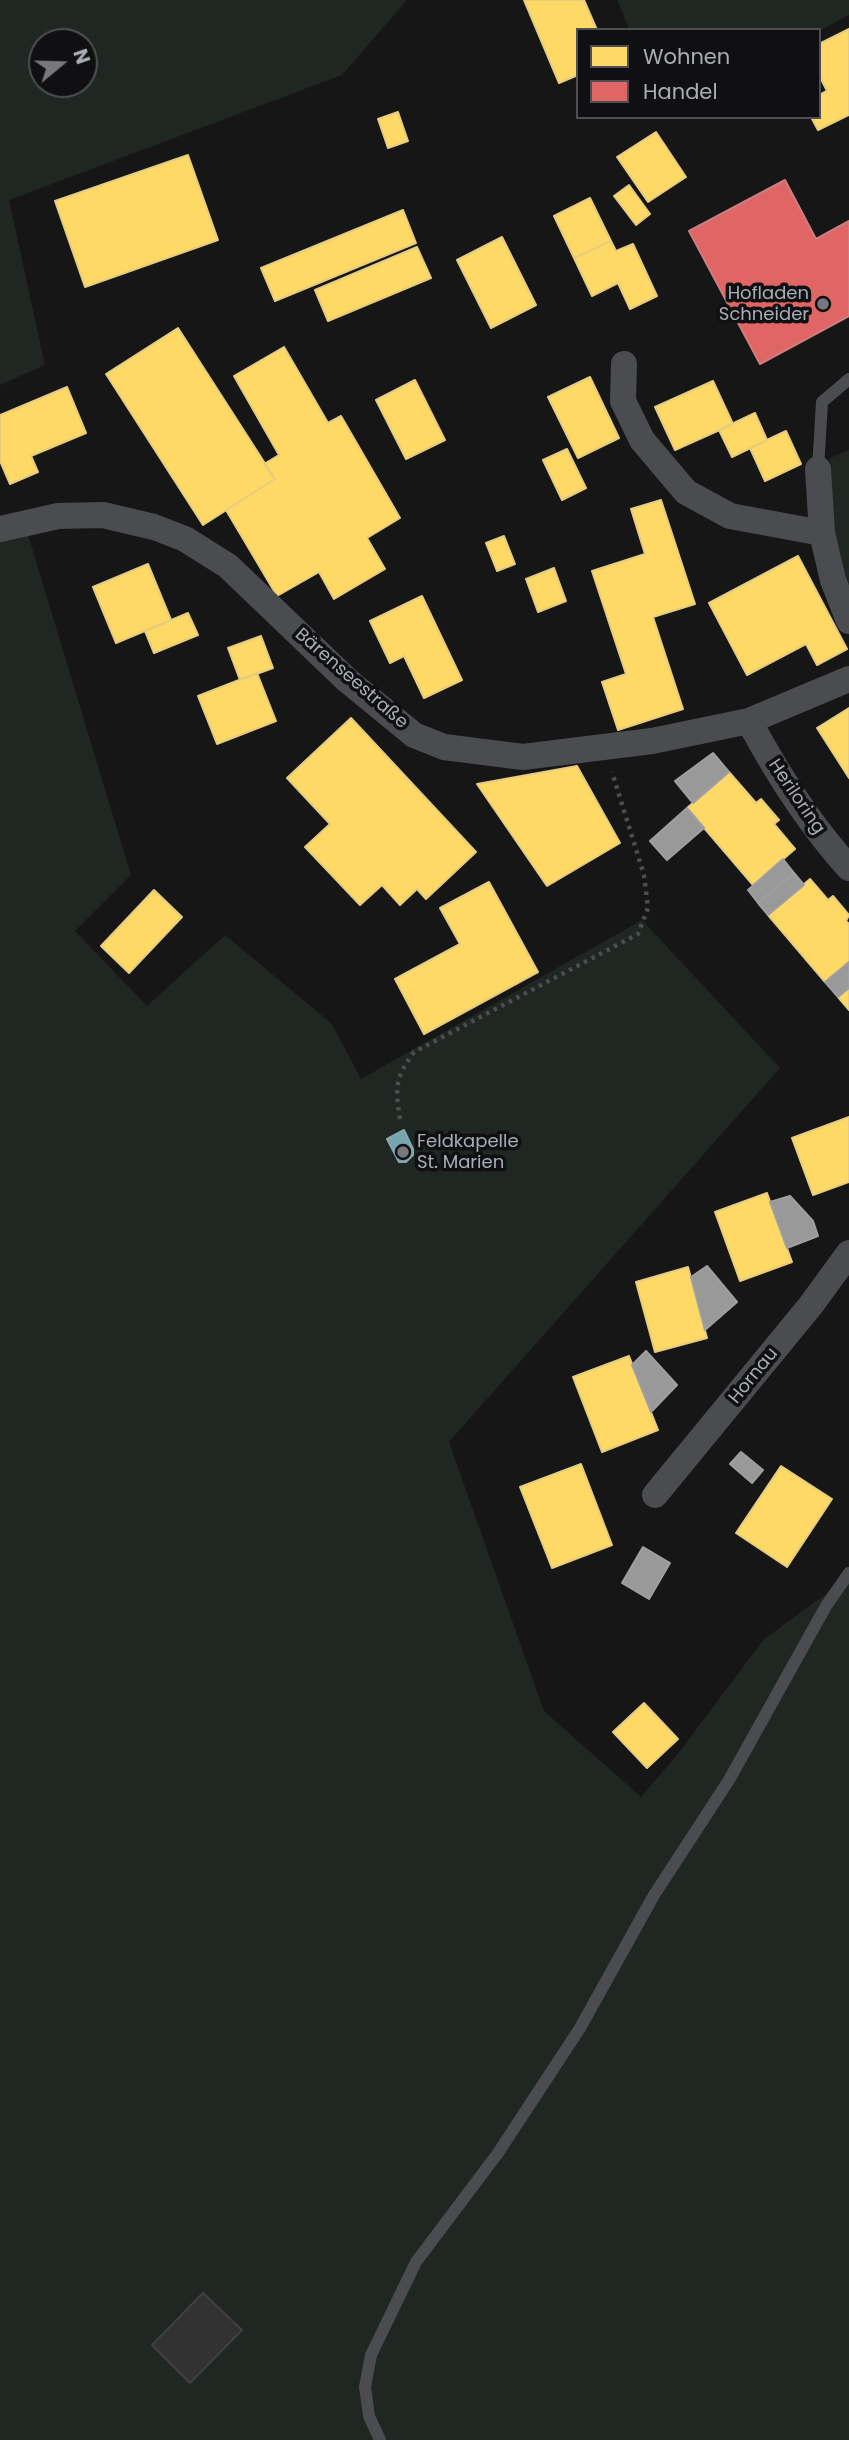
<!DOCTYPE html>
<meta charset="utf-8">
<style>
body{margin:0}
#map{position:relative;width:849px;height:2440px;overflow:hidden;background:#161616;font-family:Poppins,sans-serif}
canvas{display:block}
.legend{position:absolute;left:576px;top:28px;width:245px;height:91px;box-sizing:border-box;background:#101012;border:2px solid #4d4f53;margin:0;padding:9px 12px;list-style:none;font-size:21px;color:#a9adb5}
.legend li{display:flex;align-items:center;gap:14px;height:35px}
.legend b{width:35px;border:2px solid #4d4f53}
.north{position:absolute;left:28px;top:28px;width:70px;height:70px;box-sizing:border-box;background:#101012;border:2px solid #4d4f53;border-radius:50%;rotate:71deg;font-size:19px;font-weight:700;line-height:28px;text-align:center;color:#a9adb5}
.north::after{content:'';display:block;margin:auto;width:24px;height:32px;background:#76787d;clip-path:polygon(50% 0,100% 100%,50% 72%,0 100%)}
</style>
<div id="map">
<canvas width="849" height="2440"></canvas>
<ul class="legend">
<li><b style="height:19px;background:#ffd966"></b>Wohnen</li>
<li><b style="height:19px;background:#e06666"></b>Handel</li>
</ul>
<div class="north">N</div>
</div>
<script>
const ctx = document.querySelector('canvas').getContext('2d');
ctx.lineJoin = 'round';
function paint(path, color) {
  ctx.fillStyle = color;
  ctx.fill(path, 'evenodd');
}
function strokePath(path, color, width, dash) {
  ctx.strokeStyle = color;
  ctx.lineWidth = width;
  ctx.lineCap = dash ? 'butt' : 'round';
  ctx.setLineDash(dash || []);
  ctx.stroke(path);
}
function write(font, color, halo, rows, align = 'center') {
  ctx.font = font + ' Poppins,sans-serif';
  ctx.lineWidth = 7;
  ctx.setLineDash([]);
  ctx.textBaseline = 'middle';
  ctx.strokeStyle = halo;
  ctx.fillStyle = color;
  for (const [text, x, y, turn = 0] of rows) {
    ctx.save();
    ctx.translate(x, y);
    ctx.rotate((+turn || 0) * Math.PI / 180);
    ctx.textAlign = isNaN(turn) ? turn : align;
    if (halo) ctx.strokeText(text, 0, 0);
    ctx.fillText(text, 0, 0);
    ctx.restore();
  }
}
paint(new Path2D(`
 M0 0H407L342 75 9 200 45 365 0 385ZM42 42H84V84H42Z
 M617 0H849V15L819 31 630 30Z
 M849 450V603L827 516 830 458Z
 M26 528 131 875 75 931 147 1006 225 935 332 1024 361 1079 642 920 780 1068 449 1442 544 1711 641 1797 677 1755 764 1639 833 1589 849 1580V2440H0V535Z`), '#202621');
const homes = new Path2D(`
 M524 0H584L597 30H578V75L559 83Z
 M849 29V115L818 130 811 117H819V95L827 91 819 75V44Z
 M398 112 408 141 388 148 378 119Z
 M656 132 686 177 648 202 617 157Z
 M188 155 218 240 85 287 55 201Z
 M629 185 650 214 636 225 614 196Z
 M590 198 611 241 574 258 554 216Z
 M403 210 416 243 275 301 261 268Z
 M502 237 536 305 491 328 457 260Z
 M611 241 616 251 633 244 657 296 630 309 618 283 592 296 574 258Z
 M417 247 431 278 328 321 315 290Z
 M178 328 275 479 203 525 106 374Z
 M284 347 328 423 341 416 400 518 367 538 385 569 334 599 319 572 277 596 226 510 275 479 264 464 279 455 234 376Z
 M590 377 619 438 578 458 548 397Z
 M415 380 445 440 406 459 376 400Z
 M713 381 733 424 675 450 655 407Z
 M67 387 86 433 31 456 38 472 10 484 0 461V415Z
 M755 413 767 440 732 457 719 430Z
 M786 431 801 464 765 481 750 448Z
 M567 449 586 488 562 500 543 460Z
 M661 500 695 604 653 617 683 709 618 730 602 682 626 674 592 571 645 554 631 509Z
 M504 536 515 564 497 571 486 543Z
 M798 556 847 649 817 665 806 644 747 675 709 603Z
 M148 564 171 620 116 643 93 587Z
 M554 568 566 601 538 612 526 579Z
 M422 596 462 680 424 698 404 656 390 663 370 621Z
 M188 613 198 635 154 653 145 631Z
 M261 636 273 668 240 680 228 648Z
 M257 673 276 721 217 744 198 696Z
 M849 708V778L817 728Z
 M351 718 476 852 426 899 417 889 400 905 382 885 360 905 305 847 330 824 287 778Z
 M577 766 620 843 547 886 477 784Z
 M729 772 756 803 761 799 779 820 774 824 795 849 753 885 687 808Z
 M810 879 828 900 833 896 849 915 846 921 849 924V962L825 982 768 915Z
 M489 882 538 972 424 1034 395 979 460 944 440 908Z
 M154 890 182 917 129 973 101 946Z
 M849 988V1010L838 997Z
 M849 1117V1182L813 1195 792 1138Z
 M767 1193 792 1262 740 1281 715 1212Z
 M688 1267 707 1338 655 1352 636 1282Z
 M629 1356 658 1430 602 1452 573 1377Z
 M581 1464 612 1545 552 1568 520 1487Z
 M781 1466 832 1499 787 1567 736 1533Z
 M644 1703 678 1739 647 1768 613 1732Z`);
paint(homes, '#ffd966');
strokePath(homes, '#e5cc7e', 2);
const shops = new Path2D(`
 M785 180 816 239 849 221V316L760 364 689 231Z`);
paint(shops, '#e06666');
strokePath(shops, '#d07b7e', 2);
const public = new Path2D(`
 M404 1130 413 1149V1155L406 1162H399L387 1139Z`);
paint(public, '#76a5af');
strokePath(public, '#85a7b1', 2);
const industry = new Path2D(`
 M713 753 729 772 693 803 675 781Z
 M687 808 704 828 667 860 650 841Z
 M783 859 794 873 758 903 748 890Z
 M794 873 804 885 768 915 758 903Z
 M849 962V988L838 997 825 982Z
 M790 1196 813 1221 818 1236 787 1248 770 1202Z
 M707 1266 737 1302 705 1330 691 1277Z
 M646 1351 677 1385 651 1412 632 1365Z
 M741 1452 763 1470 752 1483 730 1464Z
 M643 1547 670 1563 649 1599 622 1583Z`);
paint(industry, '#999');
strokePath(industry, '#9e9fa1', 2);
const building = new Path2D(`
 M203 2293 242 2330 190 2383 152 2345Z`);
paint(building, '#323233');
strokePath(building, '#3f4042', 2);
strokePath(new Path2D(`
 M400 1119C395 1088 395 1078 414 1052L638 934 648 908 644 875 612 772`), '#4c4d4f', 4.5, [3.5, 5]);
strokePath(new Path2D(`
 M818 469 822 402 849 379
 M380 2440 369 2416 365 2387 371 2355 416 2262 498 2153 580 2028 654 1895 729 1780 826 1606 849 1573`), '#4b4c4f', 12);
strokePath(new Path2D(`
 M624 364 623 401 642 440 686 492 730 516 822 533
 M818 469 822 533 833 580 849 621
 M0 529 58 516 103 515 154 527 185 539 228 566 347 680 414 735 444 747 523 757 652 741 749 721 849 679
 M749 721C777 773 809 824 849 868
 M655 1495 811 1305 849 1253`), '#4b4c4f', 26);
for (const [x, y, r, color] of [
 [823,304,7,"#76787d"],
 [403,1152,7,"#76787d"]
]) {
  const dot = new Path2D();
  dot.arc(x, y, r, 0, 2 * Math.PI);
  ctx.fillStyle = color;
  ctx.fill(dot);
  strokePath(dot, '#101012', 2.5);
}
write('18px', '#a9adb5', '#101012', [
 ["Hofladen",809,294],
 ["Schneider",809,315],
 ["Feldkapelle",417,1142,"left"],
 ["St. Marien",417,1163,"left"]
], 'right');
write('18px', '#a9adb5', '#101012', [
 ["Bärenseestraße",351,679,41],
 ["Heriloring",796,797,56],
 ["Hornau",754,1376,-51]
]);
</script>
